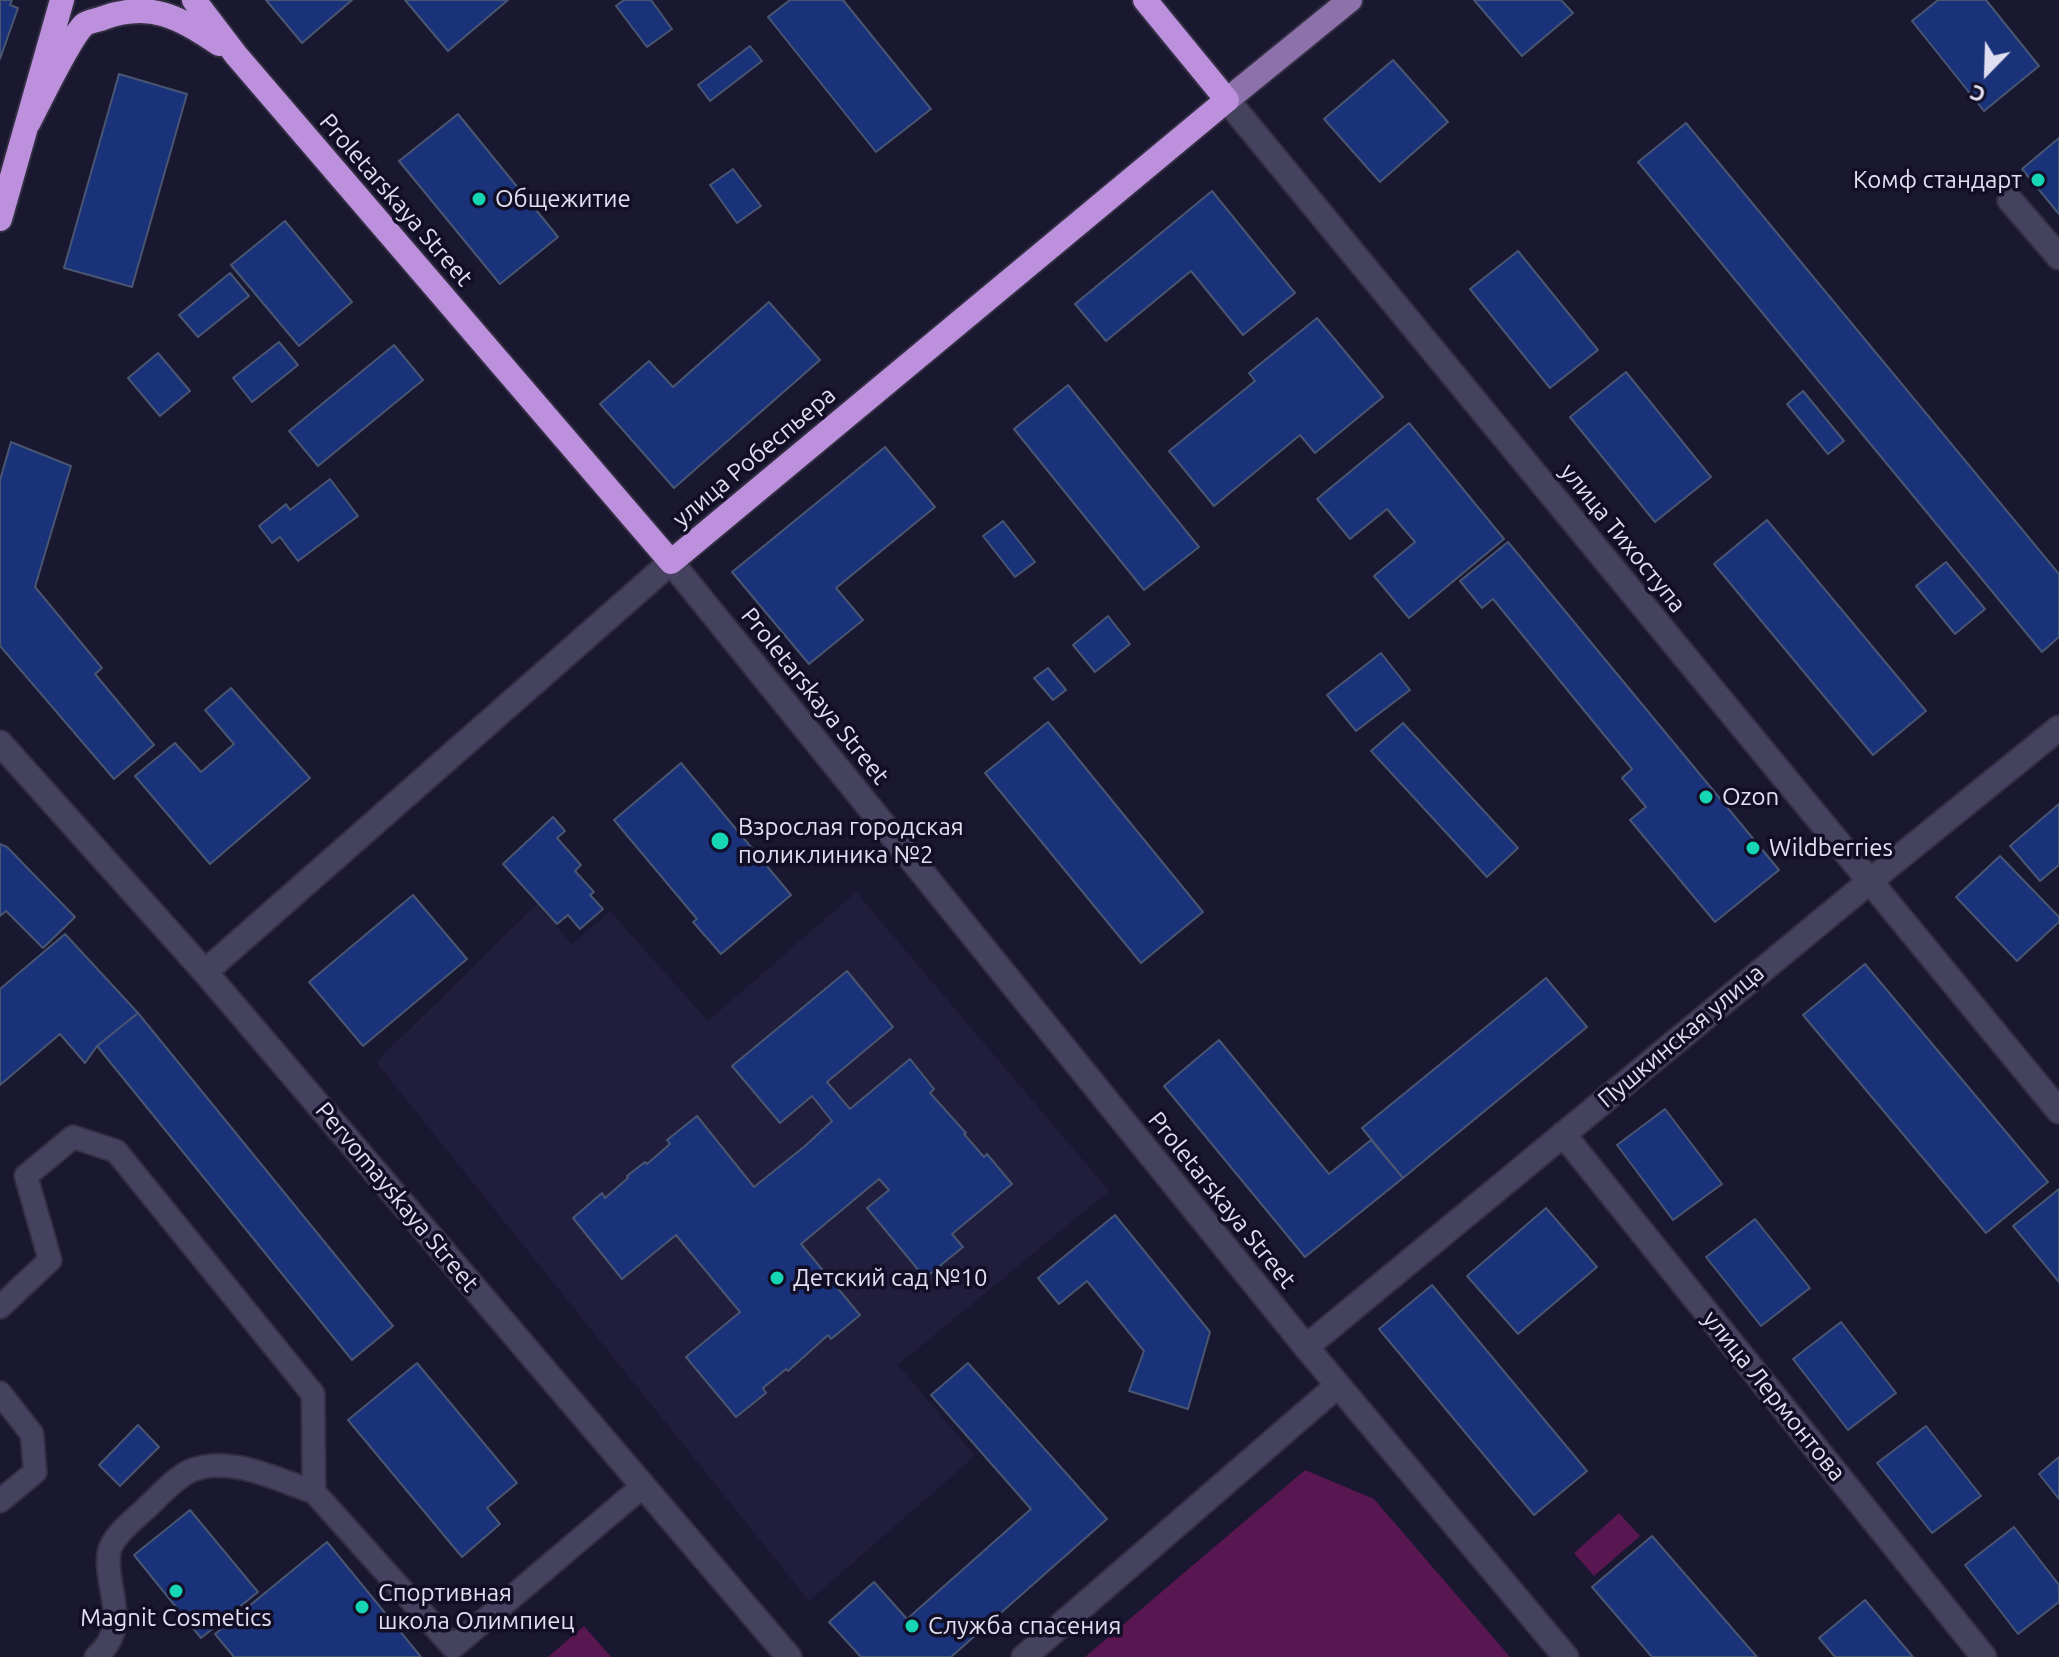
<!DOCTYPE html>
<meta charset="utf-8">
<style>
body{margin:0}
#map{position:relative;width:2059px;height:1657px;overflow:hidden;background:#1a1730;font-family:Ubuntu,sans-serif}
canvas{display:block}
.north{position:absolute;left:1947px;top:32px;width:80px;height:80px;-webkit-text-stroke:6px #110e26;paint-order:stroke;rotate:203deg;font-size:22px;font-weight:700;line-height:32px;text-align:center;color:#e0dff1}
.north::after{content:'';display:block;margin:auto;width:28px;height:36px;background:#e0dff1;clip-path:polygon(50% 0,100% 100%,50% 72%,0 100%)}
</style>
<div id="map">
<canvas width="2059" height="1657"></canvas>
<div class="north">С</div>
</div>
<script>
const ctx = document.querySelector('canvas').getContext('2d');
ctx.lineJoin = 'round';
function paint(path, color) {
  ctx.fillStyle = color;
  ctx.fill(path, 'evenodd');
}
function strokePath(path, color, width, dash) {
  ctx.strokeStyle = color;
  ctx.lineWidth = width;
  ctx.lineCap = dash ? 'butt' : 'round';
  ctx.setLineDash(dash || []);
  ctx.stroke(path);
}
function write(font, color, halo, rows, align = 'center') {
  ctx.font = font + ' Ubuntu,sans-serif';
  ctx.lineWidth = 7;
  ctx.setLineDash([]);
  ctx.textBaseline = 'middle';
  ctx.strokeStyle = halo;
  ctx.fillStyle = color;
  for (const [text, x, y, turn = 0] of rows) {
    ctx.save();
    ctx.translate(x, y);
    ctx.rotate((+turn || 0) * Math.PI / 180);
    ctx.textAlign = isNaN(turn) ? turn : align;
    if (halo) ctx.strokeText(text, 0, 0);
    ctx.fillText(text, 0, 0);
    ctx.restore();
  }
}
paint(new Path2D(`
 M856 892 1109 1191 898 1365 975 1456 809 1601 376 1062 537 904 572 944 610 911 708 1021Z`), '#211d3c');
paint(new Path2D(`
 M1305 1470 1374 1499 1510 1657H1085Z
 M1619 1513 1640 1536 1594 1576 1574 1553Z
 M584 1626 611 1657H548Z`), '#581751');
const building = new Path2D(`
 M0 0H12L10 5 18 8 0 59Z
 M266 0H352L302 43Z
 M405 0H508L448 51Z
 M624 0H651L672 29 647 47 616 6Z
 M790 0H843L931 109 876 152 768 17Z
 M1474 0H1561L1573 13 1522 56Z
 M1938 0H1986L2039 66 1984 111 1912 21Z
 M750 46 762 61 710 101 698 85Z
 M1393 60 1448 122 1380 182 1324 119Z
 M119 74 187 94 132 287 64 268Z
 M458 114 558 237 500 284 399 161Z
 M1686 123 2059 574V637L2042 652 1638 162Z
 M2059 138V214L2022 169Z
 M733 169 761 206 737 223 710 185Z
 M1212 191 1295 293 1243 335 1191 271 1106 341 1075 304Z
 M285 221 352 302 299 346 231 265Z
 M1518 251 1598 350 1550 388 1470 289Z
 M230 273 249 296 198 337 179 315Z
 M769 302 820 360 674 488 600 404 649 361 673 387Z
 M1317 318 1383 397 1315 453 1300 435 1214 506 1169 451 1255 381 1249 373Z
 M279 342 298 365 252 402 233 378Z
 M394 345 423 380 318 466 289 431Z
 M158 353 190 391 160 416 128 378Z
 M1626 372 1711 477 1655 522 1570 417Z
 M1068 385 1199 547 1144 590 1014 429Z
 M1803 391 1844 441 1828 454 1787 404Z
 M1409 423 1504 539 1409 618 1374 576 1415 542 1387 509 1350 539 1317 499Z
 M11 442 71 466 35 587 102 668 95 674 154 745 114 779 0 646V480Z
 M885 447 935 507 836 588 863 620 809 664 732 572Z
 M330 479 358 516 298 561 280 537 272 543 259 526 286 504 290 510Z
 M1767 520 1926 711 1873 755 1714 564Z
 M1003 521 1035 562 1015 577 983 536Z
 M1508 542 1779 870 1715 922 1630 820 1646 807 1622 778 1632 769 1493 599 1482 608 1460 581Z
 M1946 562 1985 609 1955 634 1916 586Z
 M1108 616 1130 644 1095 672 1073 645Z
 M1381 653 1410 690 1356 731 1327 695Z
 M1048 668 1066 690 1053 700 1034 678Z
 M231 688 310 778 210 864 135 776 175 743 201 772 234 744 205 710Z
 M1048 722 1203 912 1141 963 985 773Z
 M1403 723 1518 848 1487 877 1371 751Z
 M681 763 791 895 721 954 693 922 697 919 614 820Z
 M2059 804V865L2040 881 2010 846Z
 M553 817 565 831 557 838 581 865 575 871 594 892 590 895 603 909 580 929 568 915 557 924 503 864Z
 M0 844 7 847 75 917 43 948 6 911 0 916Z
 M2000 856 2059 917V922L2017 961 1956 897Z
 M413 895 467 959 363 1046 309 982Z
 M65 934 138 1013 97 1046 85 1063 60 1034 0 1085V989Z
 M1865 964 2048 1182 1986 1233 1803 1015Z
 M847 971 893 1027 827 1082 850 1109 910 1059 934 1089 930 1093 966 1133 964 1134 984 1157 987 1154 1012 1184 952 1234 963 1247 925 1278 867 1208 889 1190 879 1179 801 1244 860 1315 831 1339 828 1335 788 1371 786 1369 763 1388 766 1393 736 1417 686 1357 740 1312 676 1235 622 1279 573 1218 602 1193 605 1198 628 1178 627 1176 645 1162 647 1164 670 1144 667 1140 697 1116 754 1187 805 1146 832 1121 812 1096 780 1123 732 1066Z
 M1546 978 1587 1027 1403 1178 1362 1128Z
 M138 1013 393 1326 352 1360 97 1046Z
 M1219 1040 1329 1174 1371 1140 1403 1178 1305 1257 1164 1086Z
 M1665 1109 1722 1184 1673 1220 1617 1145Z
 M2059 1189V1282L2013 1226Z
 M1546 1208 1597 1267 1518 1334 1467 1276Z
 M1115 1215 1210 1332 1188 1409 1129 1391 1144 1351 1087 1281 1059 1304 1038 1278Z
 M1755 1219 1810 1288 1761 1326 1706 1257Z
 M1432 1285 1587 1471 1534 1515 1379 1329Z
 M1841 1322 1896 1393 1848 1430 1793 1359Z
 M417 1363 517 1483 487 1508 500 1524 462 1557 348 1420Z
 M968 1363 1107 1519 951 1657H861L829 1622 874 1582 907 1619 1031 1509 931 1395Z
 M138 1425 159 1447 120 1486 99 1465Z
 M1926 1426 1981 1496 1932 1533 1877 1463Z
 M2059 1457V1499L2039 1474Z
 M190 1510 258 1592 201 1638 134 1555Z
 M2014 1527 2059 1585V1602L2018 1634 1965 1565Z
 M1652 1536 1757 1657H1652L1592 1587Z
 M327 1542 421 1657H234L215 1634Z
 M1865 1600 1913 1657H1835L1819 1638Z`);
paint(building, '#19327a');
strokePath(building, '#495671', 2);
const lane = new Path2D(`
 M0 1307 50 1260 26 1176 73 1137 116 1151 313 1394 314 1492 453 1647 643 1486
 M0 1393 32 1434 35 1472 0 1501
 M96 1657C133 1625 104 1589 109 1553 111 1538 132 1521 143 1511 157 1499 173 1479 190 1471 228 1454 278 1480 314 1492`);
const street = new Path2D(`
 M1227 100 2059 1111
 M2010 200 2059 257
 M0 743 205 972 789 1657
 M205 972 671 562
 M1563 1134 1984 1657
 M1306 1347 1869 882 2059 728
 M1024 1657 1337 1386`);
const secondary = new Path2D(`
 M671 562 1306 1347 1566 1657`);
const primary = new Path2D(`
 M1227 100 1350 0`);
const highway = new Path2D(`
 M194 0 236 55 671 562 1227 100 1145 0
 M29 122C39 103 71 35 85 24 90 21 98 20 103 18 150 1 180 17 219 44
 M0 219 62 0`);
strokePath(lane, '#322f43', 26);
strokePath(street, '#322f43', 28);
strokePath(secondary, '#322f43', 28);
strokePath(primary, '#322f43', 28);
strokePath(highway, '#322f43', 28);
strokePath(lane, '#45425f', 22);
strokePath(street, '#45425f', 24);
strokePath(secondary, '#45425f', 24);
strokePath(primary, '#8d71ab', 24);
strokePath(highway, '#bd90dd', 24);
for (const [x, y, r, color] of [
 [2038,180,8,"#16d5b3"],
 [479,199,8,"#16d5b3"],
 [1706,797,8,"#16d5b3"],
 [720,841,10,"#16d5b3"],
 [1753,848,8,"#16d5b3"],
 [777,1278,8,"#16d5b3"],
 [176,1591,8,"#16d5b3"],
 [362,1607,8,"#16d5b3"],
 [912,1626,8,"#16d5b3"]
]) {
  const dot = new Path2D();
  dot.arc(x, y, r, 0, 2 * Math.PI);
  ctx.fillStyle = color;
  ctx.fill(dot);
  strokePath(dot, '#110e26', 3);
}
write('24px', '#e0dff1', '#110e26', [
 ["Комф стандарт",2022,180,"right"],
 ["Общежитие",495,199],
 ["Ozon",1722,797],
 ["Взрослая городская",738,827],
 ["поликлиника №2",738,855],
 ["Wildberries",1769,848],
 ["Детский сад №10",793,1278],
 ["Спортивная",378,1593],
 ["школа Олимпиец",378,1621],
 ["Magnit Cosmetics",176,1618,"center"],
 ["Служба спасения",928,1626]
], 'left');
write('24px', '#e0dff1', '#110e26', [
 ["Proletarskaya Street",396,200,49],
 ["улица Робеспьера",754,457,-40],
 ["улица Тихоступа",1623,538,51],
 ["Proletarskaya Street",815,696,51],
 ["Пушкинская улица",1681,1036,-40],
 ["Pervomayskaya Street",397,1197,50],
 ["Proletarskaya Street",1222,1200,51],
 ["улица Лермонтова",1774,1396,51]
]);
</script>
